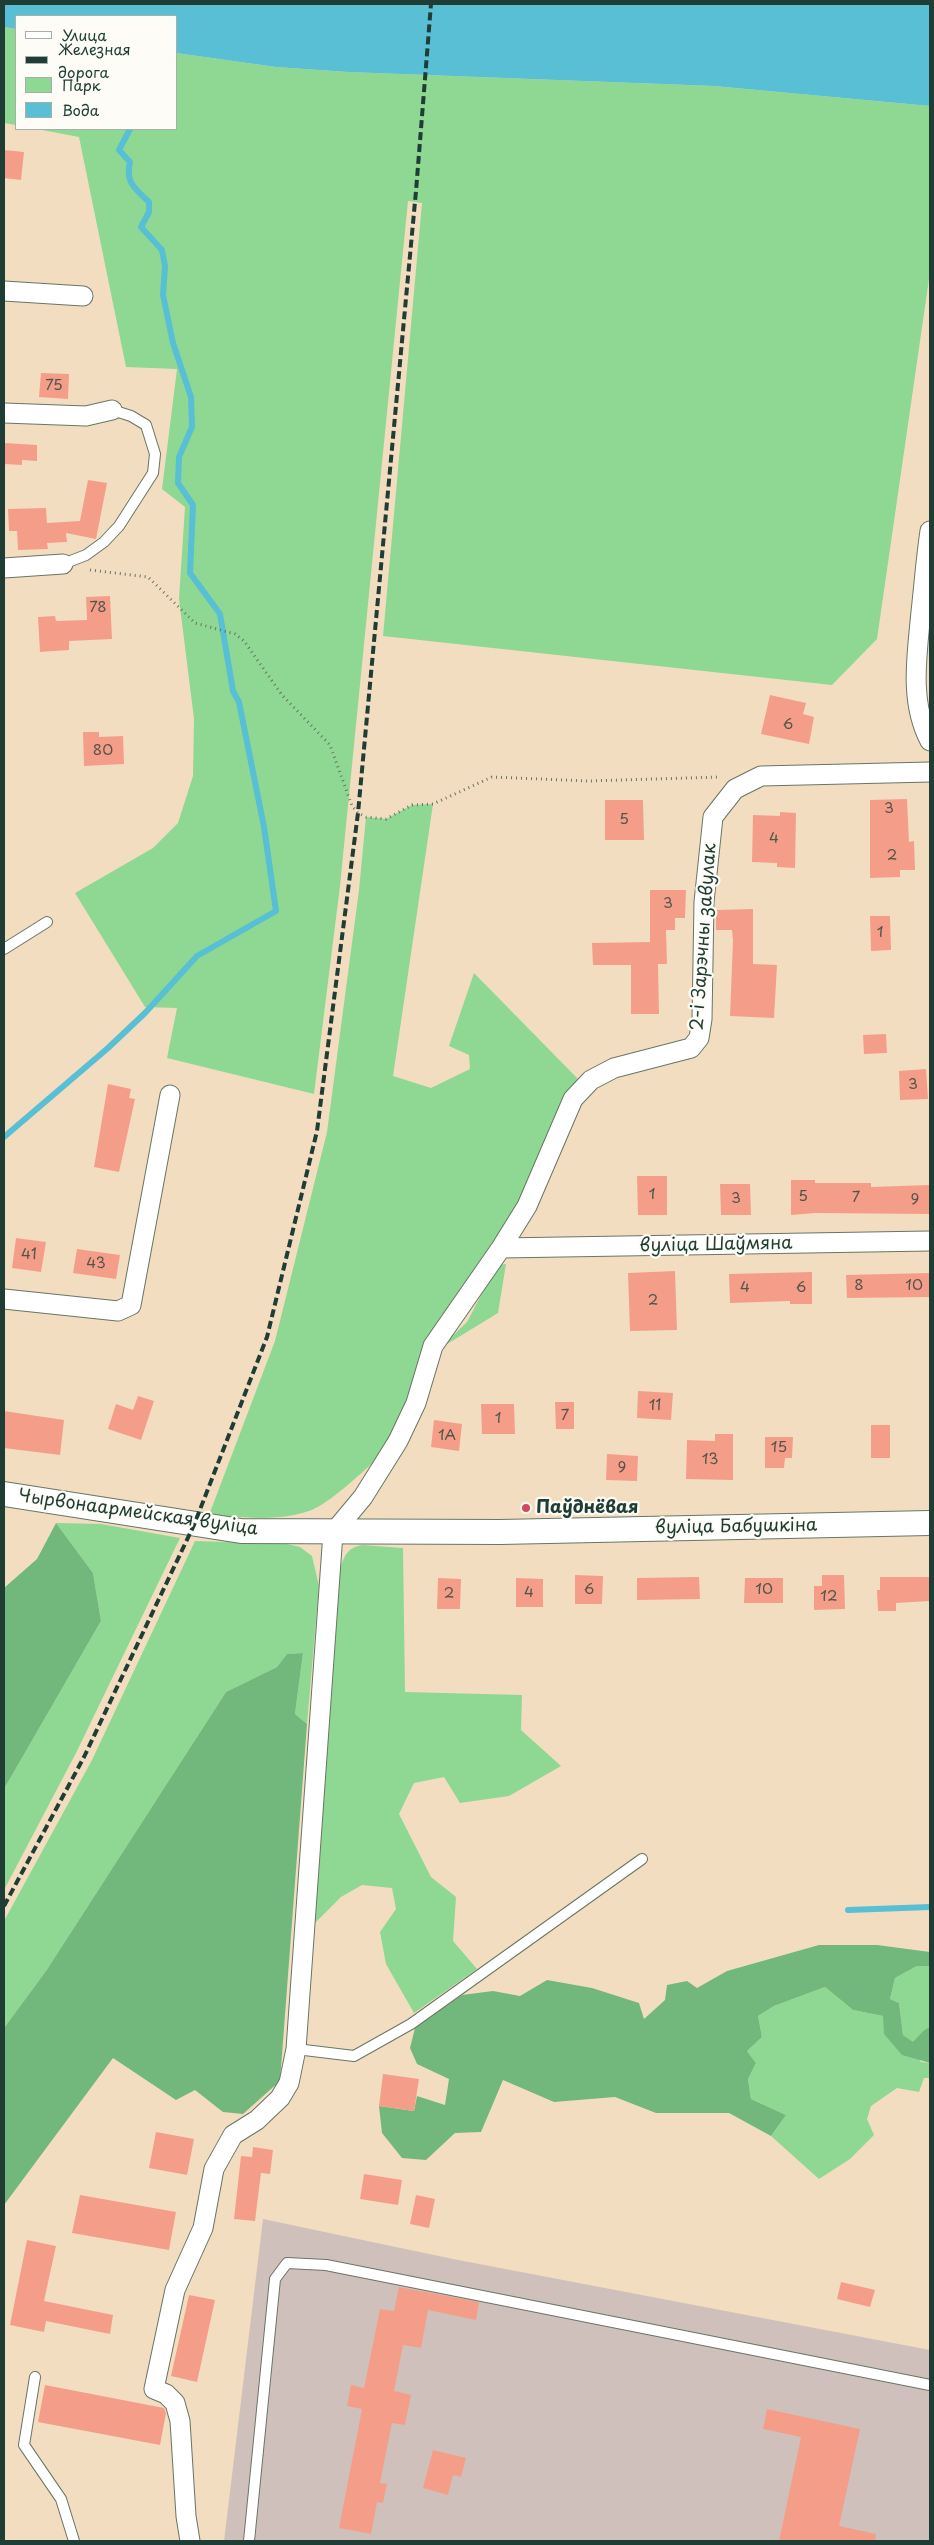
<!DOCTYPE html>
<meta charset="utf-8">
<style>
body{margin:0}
#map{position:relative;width:934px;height:2545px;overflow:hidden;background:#f3ddc0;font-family:"Playpen Sans",sans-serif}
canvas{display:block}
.frame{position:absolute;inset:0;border:5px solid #1f3d34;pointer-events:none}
.legend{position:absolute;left:15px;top:15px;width:162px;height:115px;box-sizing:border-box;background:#fdfcf7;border:1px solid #a4b0a9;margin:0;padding:6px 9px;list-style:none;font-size:15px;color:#1f3d34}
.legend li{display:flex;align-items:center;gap:10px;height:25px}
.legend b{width:25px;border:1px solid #a4b0a9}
</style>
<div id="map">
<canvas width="934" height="2545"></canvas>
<div class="frame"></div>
<ul class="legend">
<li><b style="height:6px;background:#fff"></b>Улица</li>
<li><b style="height:6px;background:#1f3d34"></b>Железная дорога</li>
<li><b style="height:14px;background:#8ed893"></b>Парк</li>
<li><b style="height:14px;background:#58bfd5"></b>Вода</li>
</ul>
</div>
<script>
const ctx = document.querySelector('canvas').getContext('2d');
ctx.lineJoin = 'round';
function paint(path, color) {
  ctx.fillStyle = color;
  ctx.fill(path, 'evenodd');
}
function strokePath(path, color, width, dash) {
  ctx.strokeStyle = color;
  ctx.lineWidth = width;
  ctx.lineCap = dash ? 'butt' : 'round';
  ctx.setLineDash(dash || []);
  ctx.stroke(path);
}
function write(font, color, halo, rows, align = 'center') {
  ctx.font = font + ' "Playpen Sans",sans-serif';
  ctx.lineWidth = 4.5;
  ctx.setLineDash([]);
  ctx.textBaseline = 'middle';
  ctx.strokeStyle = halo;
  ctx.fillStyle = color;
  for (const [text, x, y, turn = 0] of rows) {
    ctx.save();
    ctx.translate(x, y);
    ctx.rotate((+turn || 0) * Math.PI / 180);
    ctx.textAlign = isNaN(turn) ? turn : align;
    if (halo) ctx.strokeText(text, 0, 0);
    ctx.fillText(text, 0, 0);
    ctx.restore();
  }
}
paint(new Path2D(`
 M263 2219 453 2259 930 2350V2541H224Z`), '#d0c0bc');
paint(new Path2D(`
 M4 27 16 29V125L4 123Z
 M176 53 276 67 348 72 714 86 930 106V272L877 639 832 685 383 636 422 203 408 201 340 886 314 1094 167 1058 177 1008 145 1007 75 893 153 848 178 823 193 776 194 719 179 599 185 507 162 489 177 369 126 367 79 137 37 129H176Z
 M433 804 393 1076 431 1088 470 1069 469 1055 449 1046 474 973 578 1079 565 1094 522 1204 376 1460C360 1474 329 1504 309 1511 277 1522 241 1517 209 1515L275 1341 327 1132 359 890 366 817 386 819 412 805Z
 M506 1264 498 1313 439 1349 467 1322 497 1265Z
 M56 1523 101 1524 180 1538 76 1753 4 1890V1789L101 1621 93 1573Z
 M195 1541 287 1544 300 1547 312 1556 319 1586 307 1724 295 1714 303 1653 287 1654 277 1667 226 1692 46 1971 4 2028V1921L92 1760Z
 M362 1545 403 1548 405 1692 522 1695 521 1730 561 1766 509 1796 460 1803 444 1777 414 1783 399 1814 431 1877 456 1897 453 1941 477 1969 414 2013 386 1964 380 1932 396 1909 392 1888 362 1885 341 1897 315 1923 339 1572C344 1557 346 1548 362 1545Z
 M917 1966H930V2027L924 2030 913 2043 903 2035 899 2003 890 1999 895 1978Z
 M825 1987 853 2010 883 2016 921 2062 930 2063V2078H924L919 2092 897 2088 871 2106 867 2119 874 2135 850 2159 819 2179 771 2136 786 2115 751 2099 748 2079 756 2063 747 2051 762 2037 758 2016 774 2006Z`), '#8ed893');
paint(new Path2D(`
 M56 1523 93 1573 101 1621 4 1789V1588L37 1559Z
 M303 1653 295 1714 307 1724 280 2081 243 2114 223 2112 195 2090 176 2100 113 2058 4 2205V2028L46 1971 226 1692 277 1667 287 1654Z
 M819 1945H877L930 1952V1966H917L895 1978 890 1999 899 2003 903 2035 913 2042 924 2030 930 2027V2063L902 2055 884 2034 883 2016 853 2010 825 1987 774 2006 758 2016 762 2037 747 2051 756 2063 748 2079 751 2099 786 2115 771 2136 729 2113H656L615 2097 554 2102 503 2080 481 2132 455 2133 426 2160 402 2158 382 2133 379 2106 414 2111 417 2096 445 2105 449 2079 417 2064 410 2048 415 2028 462 1995 493 1991 520 1996 547 1980 592 1988 639 2003 644 2019 665 2000 667 1985 687 1981 697 1988 727 1971Z`), '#72b87d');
paint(new Path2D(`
 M4 4H930V106L714 86 348 72 276 67 176 53V16H16V29L4 27Z`), '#58bfd5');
strokePath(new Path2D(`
 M4 1137 108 1048 145 1013 197 956 276 911 264 827 239 702 233 691 220 614 190 573 193 505 178 483 179 457 192 427 191 397 173 343 163 295 165 266 162 250 141 227 149 212V202C135 189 125 182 130 162L119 150 130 129
 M848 1910 930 1907`), '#58bfd5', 6);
paint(new Path2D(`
 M4 150 24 152 21 180 4 178Z
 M41 373 69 374 68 399 39 397Z
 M4 443 37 445V461L22 460V465L4 464Z
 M88 480 107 483 96 539 66 533 67 542 47 543 48 549 18 550 17 531H9L8 509 46 508 47 523 80 521Z
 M110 596 112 639 69 641V650L40 652 38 617 55 616 56 621 87 620 86 597Z
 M770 695 806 703 803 714 814 717 809 744 761 734Z
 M83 732H99V737L123 736 124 764 84 766Z
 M907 799 909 842 914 841 915 870H900V877L870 878V800Z
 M605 800H643L644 840H605Z
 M780 812 796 813 795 868 777 867V863L752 862 753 815 780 816Z
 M650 890H686L685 918H675V930H666L667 964H658L659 1014H631V965H593L592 943 650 942Z
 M753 909V964L777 965 774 1018 730 1016 733 940 732 930H716V910Z
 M870 916H890L891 950 871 951Z
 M886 1034 887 1053 864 1054 863 1035Z
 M926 1069 928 1099 900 1100 899 1071Z
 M108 1084 131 1089 129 1098 135 1099 119 1172 94 1167Z
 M637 1176H667V1215H638Z
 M791 1180H815V1183H871V1187L930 1185V1214L815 1213 791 1215Z
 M720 1184H750L751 1215H721Z
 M16 1238 46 1242 41 1272 12 1268Z
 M77 1249 120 1255 116 1279 73 1273Z
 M675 1271 677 1330 630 1331 628 1273Z
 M812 1272V1304H790V1301L730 1303 729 1274Z
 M930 1273V1297L847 1298 846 1275Z
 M638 1391 673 1393 671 1420 637 1418Z
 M138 1396 154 1401 141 1440 108 1429 116 1404 133 1410Z
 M555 1402H574V1429H556Z
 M481 1404H514L515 1434H482Z
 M4 1411 64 1420 60 1455 4 1448Z
 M434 1420 462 1424 459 1451 431 1447Z
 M871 1425H890V1458H871Z
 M715 1434H733V1480L686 1479 687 1440 715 1441Z
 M765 1437H793L792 1458H785L784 1468H765Z
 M607 1454 638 1456 637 1481 606 1480Z
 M575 1575 603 1576 602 1604H575Z
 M822 1575H844L845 1609 814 1610V1586H822Z
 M699 1577 700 1599 637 1600V1578Z
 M880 1577H930V1601L896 1603V1611H878L877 1590H880Z
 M438 1578 461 1579 460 1609H437Z
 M516 1578 543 1579V1607H516Z
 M745 1578H783V1603H744Z
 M383 2074 419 2079 414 2111 379 2106Z
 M156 2132 194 2139 187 2175 149 2168Z
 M253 2147 273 2150 270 2174 261 2173 255 2221 234 2219 241 2156 252 2157Z
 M364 2174 402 2180 398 2205 360 2199Z
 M80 2195 176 2212 169 2250 72 2233Z
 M416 2195 435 2199 429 2228 410 2224Z
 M27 2240 56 2246 44 2301 113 2315 110 2334 46 2321 44 2332 10 2325Z
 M841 2282 875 2290 870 2307 837 2299Z
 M399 2287 479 2302 476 2320 428 2310 421 2348 403 2345 394 2391 411 2395 405 2425 392 2423 380 2483 387 2484 383 2503 377 2502 371 2534 339 2528 362 2409 347 2406 351 2385 364 2388 380 2309 394 2311Z
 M189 2295 215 2300 197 2382 171 2376Z
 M45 2385 164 2408 166 2413 160 2445 38 2422Z
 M767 2409 860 2429 839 2526 876 2534 875 2541H779L801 2437 763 2429Z
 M433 2450 466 2458 461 2477 453 2475 448 2495 423 2488Z`), '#f49e8a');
const service = new Path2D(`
 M63 564 86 555 104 542 119 526 153 473 155 454 146 425 131 416 112 410
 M4 949 47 922
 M296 2049 354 2056 411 2024 642 1859
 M35 2377 24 2445 61 2499 74 2541
 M249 2541 275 2279 287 2263 326 2265 930 2385`);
const minor = new Path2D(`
 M4 291 83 296
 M4 413 86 416 112 410
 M930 531C926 558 924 585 921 612 917 655 909 702 930 741
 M4 568 63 564
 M501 1248 930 1241
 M4 1299 118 1311 131 1305 170 1095
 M190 2541 186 2516 180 2421 175 2403 166 2394 154 2389 175 2290 203 2228 214 2169 233 2135 257 2120 280 2098 289 2083 296 2049 333 1533 363 1497 398 1441 416 1403 433 1346 501 1248 527 1206 573 1099 591 1080 614 1068 691 1048 699 1038 702 1019 704 902 713 817 735 789 761 776 930 772`);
const tertiary = new Path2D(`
 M4 1494 241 1531 500 1532 930 1523`);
strokePath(service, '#697565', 12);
strokePath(minor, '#697565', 21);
strokePath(tertiary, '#697565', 26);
strokePath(new Path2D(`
 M90 570 148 577 195 623 235 634 244 641 282 695 330 745 352 806 358 813 366 817 386 819 412 805 433 804 492 777 588 781 720 777`), '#697565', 3, [1, 4]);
strokePath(service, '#fff', 10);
strokePath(minor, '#fff', 19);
strokePath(tertiary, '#fff', 24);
strokePath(new Path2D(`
 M4 1906 84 1757 194 1525 267 1337 317 1131 358 813 416 191 431 4`), '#1f3d34', 4, [8, 4]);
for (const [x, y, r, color] of [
 [526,1508,5,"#d1495b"]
]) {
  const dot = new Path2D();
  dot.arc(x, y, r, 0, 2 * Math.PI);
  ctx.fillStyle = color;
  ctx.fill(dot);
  strokePath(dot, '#fdfcf7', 2);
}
write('15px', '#54554a', null, [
 ["75",54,386],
 ["78",98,608],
 ["6",788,725],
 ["80",103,751],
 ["3",889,809],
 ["5",624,820],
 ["4",774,839],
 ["2",892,856],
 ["3",668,904],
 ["1",880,933],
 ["3",913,1085],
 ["1",652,1195],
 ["5",803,1197],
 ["7",856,1198],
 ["3",736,1199],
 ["9",915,1200],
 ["41",29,1255],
 ["43",96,1264],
 ["8",859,1286],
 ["10",914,1286],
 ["4",745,1288],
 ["6",801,1288],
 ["2",653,1301],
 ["11",655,1406],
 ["7",565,1416],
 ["1",498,1419],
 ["1А",447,1436],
 ["15",779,1448],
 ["13",710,1460],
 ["9",622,1468],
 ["6",589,1590],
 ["10",764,1590],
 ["4",529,1593],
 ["2",449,1594],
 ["12",829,1597]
]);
write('18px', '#1f3d34', '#fdfcf7', [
 ["2-і Зарэчны завулак",704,937,-86],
 ["вуліца Шаўмяна",716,1245,-1],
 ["Чырвонаармейская вуліца",138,1513,8],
 ["вуліца Бабушкіна",736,1527,-1]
]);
write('bold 18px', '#1f3d34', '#fdfcf7', [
 ["Паўднёвая",536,1508]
], 'left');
</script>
